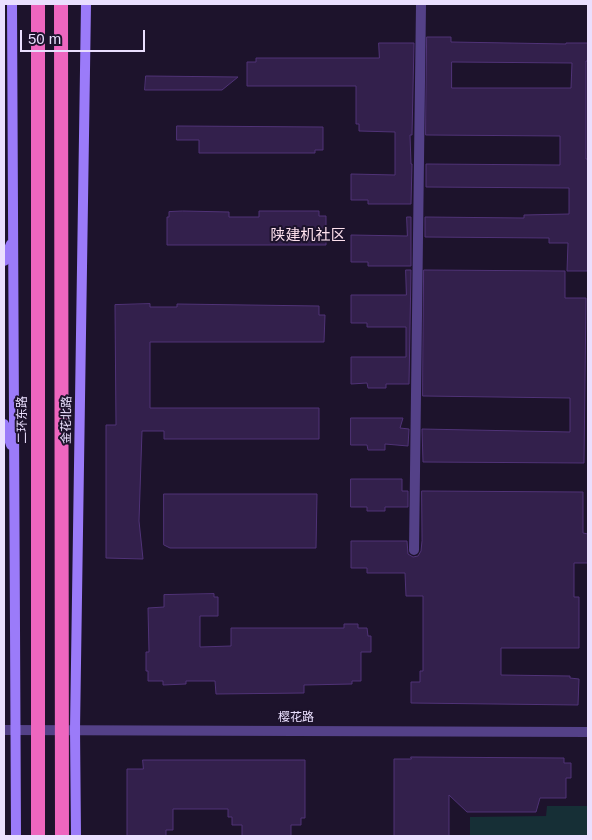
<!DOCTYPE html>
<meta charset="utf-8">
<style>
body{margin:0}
#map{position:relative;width:592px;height:840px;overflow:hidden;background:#1d132c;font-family:Helvetica,sans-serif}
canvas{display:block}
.frame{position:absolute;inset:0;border:5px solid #eadffe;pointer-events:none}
.scale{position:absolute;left:20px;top:30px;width:125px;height:22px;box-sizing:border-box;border:2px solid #eadffe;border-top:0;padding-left:6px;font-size:15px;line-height:18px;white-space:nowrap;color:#eadffe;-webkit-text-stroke:4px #1d132c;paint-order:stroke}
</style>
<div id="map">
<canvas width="592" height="840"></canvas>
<div class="frame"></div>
<div class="scale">50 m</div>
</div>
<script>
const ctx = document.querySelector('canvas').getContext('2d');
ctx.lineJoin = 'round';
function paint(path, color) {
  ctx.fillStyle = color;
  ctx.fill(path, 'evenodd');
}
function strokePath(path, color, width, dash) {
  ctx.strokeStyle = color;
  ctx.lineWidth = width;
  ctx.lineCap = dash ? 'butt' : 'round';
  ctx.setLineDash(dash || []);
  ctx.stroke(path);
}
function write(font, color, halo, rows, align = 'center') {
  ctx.font = font + ' Helvetica,"Noto Sans SC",sans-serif';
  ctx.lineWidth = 4;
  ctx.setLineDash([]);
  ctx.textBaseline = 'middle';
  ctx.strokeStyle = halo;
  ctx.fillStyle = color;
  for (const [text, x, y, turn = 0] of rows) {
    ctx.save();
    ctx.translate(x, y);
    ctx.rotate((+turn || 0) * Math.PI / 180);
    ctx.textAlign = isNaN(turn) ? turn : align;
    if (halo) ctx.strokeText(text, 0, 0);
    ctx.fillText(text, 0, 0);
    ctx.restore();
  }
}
paint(new Path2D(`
 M547 806H588V836H470V817L546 816Z`), '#162f36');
const building = new Path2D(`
 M427 37H451V42L566 44V43H588V61H586V159H588V269L587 271H567L568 243H549V238L425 237V217L524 218V215L569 214V188L426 187V164L560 165V136L426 135ZM452 62 572 63 571 88H452Z
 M379 43H414L412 135H410L411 164H412L411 204H368V200H351V174L395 175V132L359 131V124H356V86H247V62H256V58H379Z
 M146 76 238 77 222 90H145Z
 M177 126 323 127V150H315V153H199V140H177Z
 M183 211 229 212V217H259V211H319V216H326V245H167V217H169V212Z
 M407 217H411V266H368V262H351V235L407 236Z
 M406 270H411L409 384H386V388H368L367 383 351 384V357H406V327H367V323H351V295H406Z
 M424 270 565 271V298H586L584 463 423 462 422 429 570 432V398L423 396Z
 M150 304V307H177V304L319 306V315H325L324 342H150V408H319V439H164V431H142L139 521 143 559 106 558V425H116L115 305Z
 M351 418H403L400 428 409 429 408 446 385 444V450H368L367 445H351Z
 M351 479H402V491H408V507H385V511H367V507H351Z
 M422 491 583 492V533L588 534V563H574V597H579V648H501V675L570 676V678L579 679 578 705 411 703V682H420V671H423V596H406L405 573H367V568H351V541H407L408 554 413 557 418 556 421 551 422 541Z
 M164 494H317L316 548H170L164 545Z
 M214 594V597H218V616H200V647L231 646V628H344V624H358V628H367L368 636H371V652H361V681H352V684L304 685V693L216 694 215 681H186V684L163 685V681H148V671H146V652H149L148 608 164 607V595Z
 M411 757 564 758V763H571V778H566V798H540L536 812H467L449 795V836H394V759H411Z
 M143 760H305V818H301V825H291V836H242V825H232V817H228V809H173V830H166V836H127V769H143Z`);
paint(building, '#33204c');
strokePath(building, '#503377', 1);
strokePath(new Path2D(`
 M414 550 421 4
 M4 730 588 732`), '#544188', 10);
strokePath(new Path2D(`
 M12 4 16 836
 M4 261 11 244
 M4 424 11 445
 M76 836 75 729 86 4`), '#9b7bf9', 10);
strokePath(new Path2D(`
 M38 4V836
 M61 4 62 836`), '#ee66bf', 14);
write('12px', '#eadffe', '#1d132c', [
 ["二环东路",23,420,-90],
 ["金花北路",67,420,-89],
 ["樱花路",296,718]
]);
write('15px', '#fee1ed', '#1d132c', [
 ["陕建机社区",308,236]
]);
</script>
